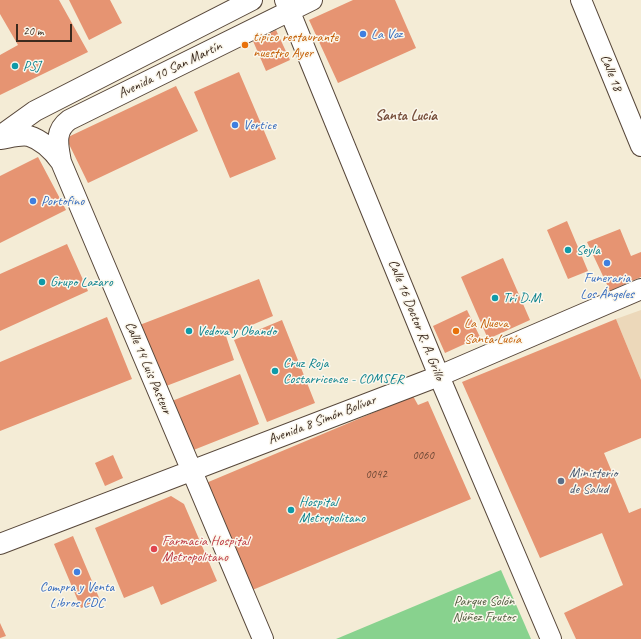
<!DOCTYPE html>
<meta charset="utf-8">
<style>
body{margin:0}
#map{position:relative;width:641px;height:639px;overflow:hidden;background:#f4ecd6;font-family:Caveat,sans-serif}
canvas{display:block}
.scale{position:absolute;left:16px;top:24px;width:56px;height:18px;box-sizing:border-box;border:2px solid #3b2a1e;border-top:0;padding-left:5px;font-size:12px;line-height:14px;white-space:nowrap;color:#3b2a1e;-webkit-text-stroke:3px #fbf7ec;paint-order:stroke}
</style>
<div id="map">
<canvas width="641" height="639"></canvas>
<div class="scale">20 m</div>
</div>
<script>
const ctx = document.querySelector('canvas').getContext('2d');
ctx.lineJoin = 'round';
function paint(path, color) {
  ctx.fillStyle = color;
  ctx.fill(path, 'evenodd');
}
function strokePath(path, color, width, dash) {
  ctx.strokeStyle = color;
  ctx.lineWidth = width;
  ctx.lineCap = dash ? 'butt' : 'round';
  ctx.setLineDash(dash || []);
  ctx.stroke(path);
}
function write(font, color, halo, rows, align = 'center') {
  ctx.font = font + ' Caveat,sans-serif';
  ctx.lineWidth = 3;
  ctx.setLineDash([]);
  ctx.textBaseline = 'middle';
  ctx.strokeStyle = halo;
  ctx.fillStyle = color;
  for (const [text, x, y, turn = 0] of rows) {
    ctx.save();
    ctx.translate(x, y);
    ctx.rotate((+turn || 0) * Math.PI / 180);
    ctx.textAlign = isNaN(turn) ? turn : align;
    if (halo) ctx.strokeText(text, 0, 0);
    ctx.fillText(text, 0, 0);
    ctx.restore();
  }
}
paint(new Path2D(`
 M641 310V380L616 319Z`), '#ecd8ba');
paint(new Path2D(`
 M501 570 531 639H336Z`), '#88d28e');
paint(new Path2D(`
 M0 0H59L88 52 0 95V55L18 45 0 14Z
 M69 0H110L122 23 89 40Z
 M353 0H395L416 48 338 83 309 20Z
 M276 30 290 60 266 71 253 41Z
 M239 72 276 159 230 178 194 92Z
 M176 86 198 131 88 183 66 138Z
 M38 157 66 210 0 243V176Z
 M567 221 588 271 568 279 547 230Z
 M620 229 631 256 641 252V277L610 291 587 242Z
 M67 244 88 291 0 331V274Z
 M503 258 530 320 488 339 461 277Z
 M259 279 273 316 226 336 234 360 161 388 137 326Z
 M467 310 480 337 445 353 433 326Z
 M107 317 132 379 0 431V362Z
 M616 319 641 380V438L604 453 629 513 641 508V639H576L564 613 623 585 602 533 540 558 462 382Z
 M282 320 315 403 267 422 234 340Z
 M240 374 259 424 191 451 172 401Z
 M413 396 418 405 428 401 471 499 250 591 206 483Z
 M113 455 123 478 105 486 95 463Z
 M171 496 184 504 217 581 161 605 153 586 124 598 95 528Z
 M73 536 100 600 81 608 54 544Z
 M0 623 6 636 0 638Z`), '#e69472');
const minor = new Path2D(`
 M285 0 439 376 551 639
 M581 0 641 146
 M0 136 35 111 252 0
 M0 139C8 138 21 134 29 136 42 140 53 151 61 162L263 639
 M61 162C58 145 54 131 69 120L312 0
 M0 544 439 376 641 289`);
strokePath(minor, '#57473a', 22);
strokePath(minor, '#fff', 20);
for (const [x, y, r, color] of [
 [363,34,4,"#3f7fe0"],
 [245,45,4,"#e8710a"],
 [15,66,4,"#0f9aa8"],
 [235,125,4,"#3f7fe0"],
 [33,201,4,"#3f7fe0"],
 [568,250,4,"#0f9aa8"],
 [607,263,4,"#3f7fe0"],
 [42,282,4,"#0f9aa8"],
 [495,298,4,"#0f9aa8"],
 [189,331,4,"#0f9aa8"],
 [456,331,4,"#e8710a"],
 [275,371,4,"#0f9aa8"],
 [561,481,4,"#5c6f8a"],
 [291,510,4,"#0f9aa8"],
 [154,549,4,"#e0444e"],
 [77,572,4,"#3f7fe0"]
]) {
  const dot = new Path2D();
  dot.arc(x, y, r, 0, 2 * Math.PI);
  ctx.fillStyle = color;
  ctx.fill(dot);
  strokePath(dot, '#fbf7ec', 1.5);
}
write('12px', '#643', null, [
 ["0060",423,456],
 ["0042",376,475]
]);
write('14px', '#366cbe', '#fbf7ec', [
 ["La Voz",371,34],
 ["Vertice",243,125],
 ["Portofino",41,201],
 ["Funeraria",607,278,"center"],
 ["Los Ángeles",607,294,"center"],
 ["Compra y Venta",77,587,"center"],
 ["Libros CDC",77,603,"center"]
], 'left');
write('14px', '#c56008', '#fbf7ec', [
 ["tipico restaurante",253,37],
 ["nuestro Ayer",253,53],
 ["La Nueva",464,323],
 ["Santa Lucía",464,339]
], 'left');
write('14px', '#0d838f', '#fbf7ec', [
 ["PSJ",23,66],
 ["Seyla",576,250],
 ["Grupo Lazaro",50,282],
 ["Tri D.M.",503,298],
 ["Vedova y Obando",197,331],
 ["Cruz Roja",283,363],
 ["Costarricense - COMSER",283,379],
 ["Hospital",299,502],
 ["Metropolitano",299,518]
], 'left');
write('14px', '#3b2a1e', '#fbf7ec', [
 ["Avenida 10 San Martín",170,70,-26],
 ["Calle 18",611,73,68],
 ["Calle 16 Doctor R. A. Grillo",416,320,68],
 ["Calle 14 Luis Pasteur",148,368,67],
 ["Avenida 8 Simón Bolívar",322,420,-21]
]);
write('14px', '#4e5e75', '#fbf7ec', [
 ["Ministerio",569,473],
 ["de Salud",569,489]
], 'left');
write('14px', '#be3a42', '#fbf7ec', [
 ["Farmacia Hospital",162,541],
 ["Metropolitano",162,557]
], 'left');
write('14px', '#525c40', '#fbf7ec', [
 ["Parque Solón",484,601],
 ["Núñez Frutos",484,617]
]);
write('bold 15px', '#774f3b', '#fbf7ec', [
 ["Santa Lucía",406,116]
]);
</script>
